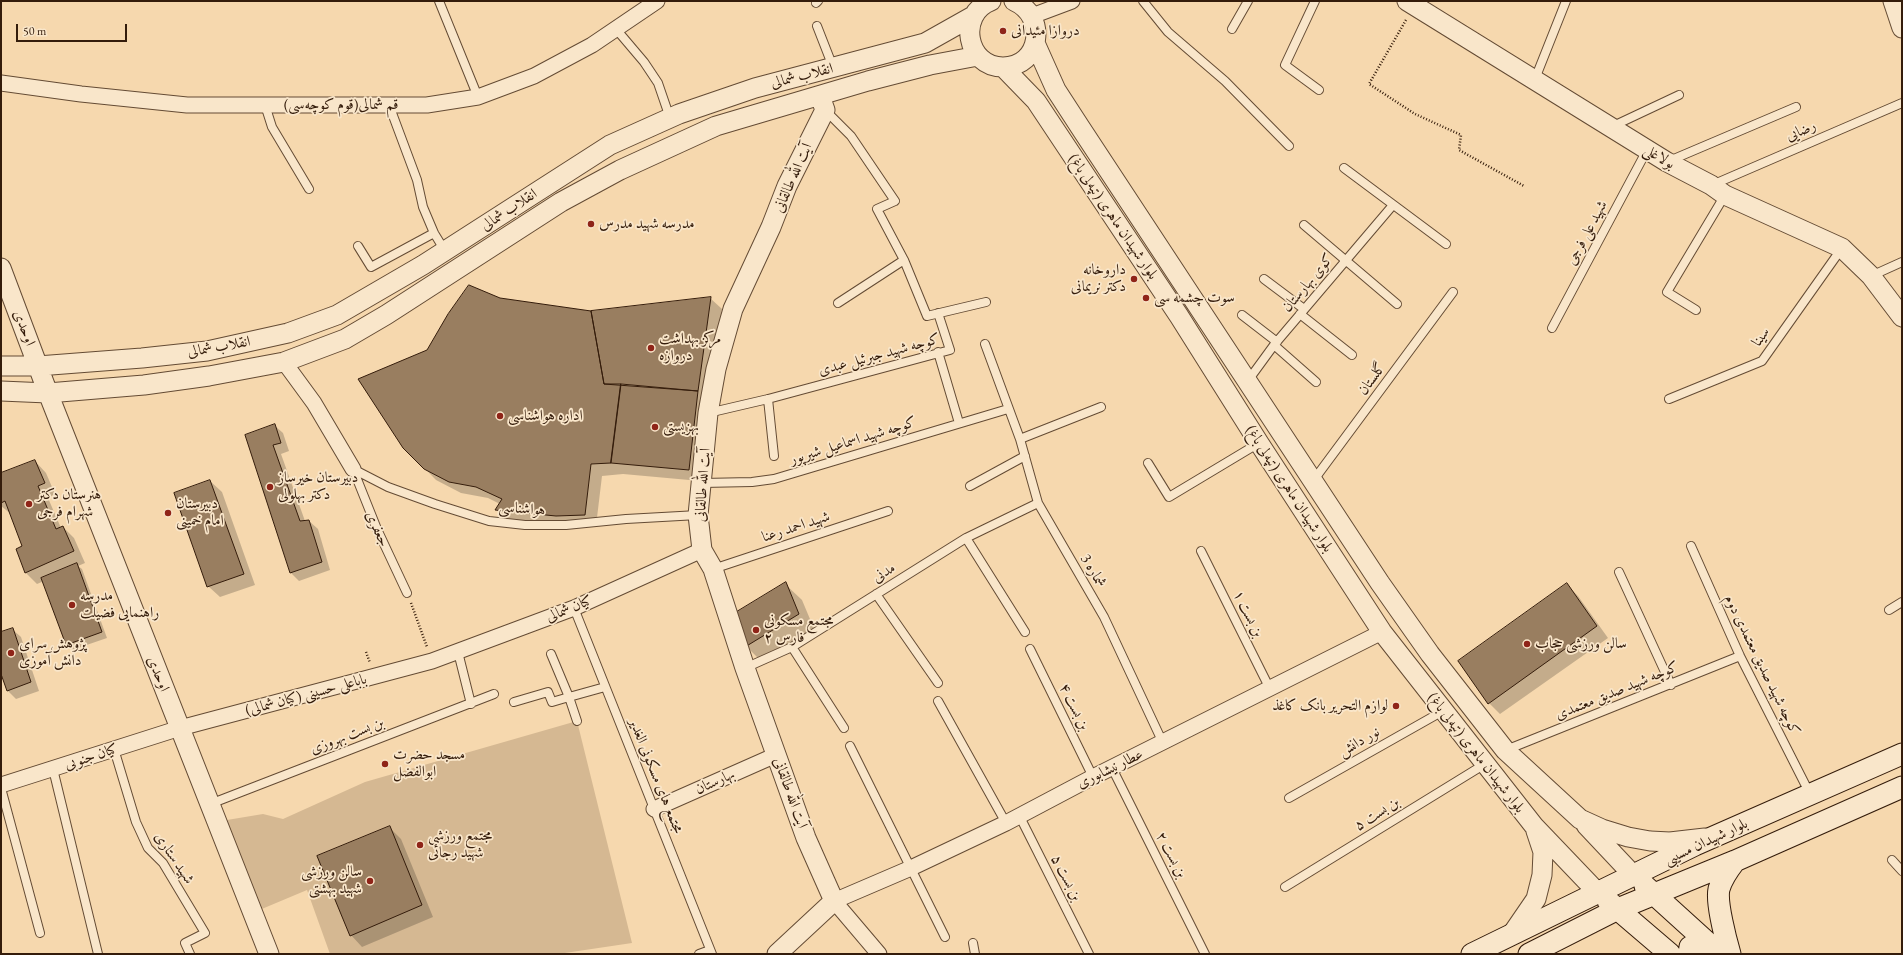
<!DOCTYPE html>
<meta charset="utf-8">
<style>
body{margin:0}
#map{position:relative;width:1903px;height:955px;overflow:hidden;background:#f6d8ae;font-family:"EB Garamond",serif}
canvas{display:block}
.frame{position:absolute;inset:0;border:2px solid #341c0b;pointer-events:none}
.scale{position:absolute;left:16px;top:24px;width:111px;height:18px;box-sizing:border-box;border:2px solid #341c0b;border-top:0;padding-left:5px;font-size:12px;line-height:14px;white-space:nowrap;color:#341c0b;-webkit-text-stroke:3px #f9e6ca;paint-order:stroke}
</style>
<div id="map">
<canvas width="1903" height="955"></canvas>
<div class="frame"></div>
<div class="scale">50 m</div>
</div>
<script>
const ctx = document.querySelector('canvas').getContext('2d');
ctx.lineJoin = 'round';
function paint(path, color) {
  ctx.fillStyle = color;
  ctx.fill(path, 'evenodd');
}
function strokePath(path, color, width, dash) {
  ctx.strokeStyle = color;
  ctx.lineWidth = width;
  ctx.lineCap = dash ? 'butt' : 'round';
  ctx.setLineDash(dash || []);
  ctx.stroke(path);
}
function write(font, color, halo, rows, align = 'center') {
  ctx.font = font + ' "EB Garamond",Amiri,serif';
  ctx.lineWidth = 3.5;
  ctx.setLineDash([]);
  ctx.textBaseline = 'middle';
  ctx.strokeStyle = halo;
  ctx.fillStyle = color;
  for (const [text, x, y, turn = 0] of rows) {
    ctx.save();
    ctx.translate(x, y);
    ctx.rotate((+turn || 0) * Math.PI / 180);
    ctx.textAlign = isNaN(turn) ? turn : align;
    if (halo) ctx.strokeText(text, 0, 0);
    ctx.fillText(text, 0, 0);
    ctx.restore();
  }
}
paint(new Path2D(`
 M577 721 632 943 558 954H330L307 890 257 911 221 821 263 814 283 819 365 782Z`), '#d5b892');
paint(new Path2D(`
 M710 298 722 309 700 481 623 474 602 476 596 526 508 521 497 510 500 504 488 498 461 493 436 480 404 447 427 351 499 299 591 312Z
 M274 425 283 433 289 451 281 454 305 521H309L318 529 330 570 299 581 291 573 246 435Z
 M35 461 46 473 55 494 48 498 61 528 63 527 74 538 85 563 78 566 82 569 107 638 72 650 67 644 44 581 37 584 26 573 17 549 23 547 11 514 1 506V474Z
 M210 481 222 492 255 585 220 597 208 586Z
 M785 584 802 600 815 631 763 663 746 646Z
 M1567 585 1578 596 1608 638 1500 714 1489 703Z
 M12 629 21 637 39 691 16 699 8 691 1 671V633Z
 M389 827 401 839 433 917 362 947 351 935Z`), '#0003');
const building = new Path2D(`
 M469 285 500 298 591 311 604 384H621L611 463 591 464 585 515 556 516 495 510 502 499 476 487 449 482 424 469 403 448 358 379 427 350 448 314Z
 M711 297 698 391 604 384 591 311Z
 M621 384 698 391 689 470 611 463Z
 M275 424 281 443 273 445 300 521 309 520 322 562 290 573 245 435Z
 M35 460 45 483 38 486 56 529 63 526 74 551 25 573 16 549 22 546 5 501 1 503V473Z
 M210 480 244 574 207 587 174 493Z
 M77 563 102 632 66 645 41 578Z
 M786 582 799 614 745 647 735 613Z
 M1567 583 1597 626 1488 704 1458 661Z
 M13 628 31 682 7 691 1 674V632Z
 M390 826 422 905 350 936 317 856Z`);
paint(building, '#997e60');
strokePath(building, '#341c0b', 1);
const service = new Path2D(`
 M439 1 478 97
 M1143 1 1168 32 1225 81 1289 146
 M1315 1 1285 65 1319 90
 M816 3 818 1
 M817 26 833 67
 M616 29 644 62 658 83 670 118
 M1232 29 1248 1
 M1535 79 1566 1
 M265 105 272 127 309 189
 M389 105 417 180 423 207 434 233 445 251
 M825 110 851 136 895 201 877 209 904 260 927 316 986 302
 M1611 127 1679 95
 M1669 161 1796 107
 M1344 168 1446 244
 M1712 185 1902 103
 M1304 225 1397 304
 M358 246 371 267 434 233
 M1871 276 1902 262
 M1264 279 1304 309
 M838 303 904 260
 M1696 310 1667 292 1725 195
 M1300 314 1352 355
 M1242 315 1277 342
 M1552 328 1647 150
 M985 344 1020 439 1038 503 1104 617 1163 743
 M1274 345 1316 382
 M938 352 959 423
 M1247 382 1274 345 1393 205
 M768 399 774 456
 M1669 399 1762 361 1842 248
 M708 413 768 399 950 350 938 313
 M1020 439 1101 407
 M1148 463 1169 497 1259 443
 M353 469 388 487 435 504 489 521 525 525H566L626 519 698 515
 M353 469 377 529 407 593
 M1313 481 1453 292
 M702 483 752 482 774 479 1008 409
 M970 486 1025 456
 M966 538 1025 632
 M1691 546 1740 656 1810 794
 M1201 551 1270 689
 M713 569 888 511
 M1619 572 1671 685
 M876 594 938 683
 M574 608 712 954
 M1889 610 1902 602
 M792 647 844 728
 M1030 649 1093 777
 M458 652 471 704
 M745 668 792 647 966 538 1038 503
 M938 701 1006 823
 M514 702 548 692 552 702 569 697 551 654
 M577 721 569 697 605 687
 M850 746 945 937
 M114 749 136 822 148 848 163 863 205 933 185 943 190 954
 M1506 750 1740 656
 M1112 768 1205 954
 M53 769 98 954
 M1 788 40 933
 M1289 798 1443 711
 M210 804 494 694
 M1019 815 1089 954
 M1892 860 1902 871
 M1285 887 1485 764
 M973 943 975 954
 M699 954 710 950`);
const minor = new Path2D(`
 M1032 16 1072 1
 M1 83 81 94 187 105H427L478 97 534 76 592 45 657 1
 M284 362 314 403 353 469
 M1 785 180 728 432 661 574 608 702 550
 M654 809 776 755
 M879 954 834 901 911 868 1006 823 1093 777 1382 632`);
const tertiary = new Path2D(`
 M991 1C957 14 966 67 1003 67 1041 67 1048 16 1014 1
 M1407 1 1667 162 1711 185 1725 195 1842 248 1871 276 1902 317
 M1893 1 1902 28
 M1035 43 1056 90 1080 127 1380 583 1430 654 1505 750 1580 819 1602 829 1628 837 1650 841 1670 842 1705 838
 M1003 67 1036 101 1179 316 1259 443 1382 632 1534 826 1598 893
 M1 268 48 393 269 954
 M1 366H38L142 358 207 351 288 333 337 315 423 265 610 145 679 114 755 88 925 43 973 16
 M1 391 48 393 144 385 209 376 284 362 345 339 386 315 561 202 620 170 716 126 868 81 930 65 978 56
 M1586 825 1634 876
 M1512 934 1536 899 1542 875 1543 852 1536 831
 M777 954 834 901 806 838 745 668 713 569 702 550 698 515 708 413 716 369 733 309 771 227 787 186 825 110 820 96`);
const secondary = new Path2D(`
 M1645 886 1720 954
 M1608 901 1670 954
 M1472 954 1695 845 1902 754
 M1529 954 1618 909 1735 861 1902 787
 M1689 954 1690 947 1699 942 1712 946
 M1730 954C1726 940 1716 902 1719 889 1722 878 1728 870 1735 861`);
strokePath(service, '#644b34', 10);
strokePath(minor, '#644b34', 17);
strokePath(tertiary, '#644b34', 21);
strokePath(secondary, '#341c0b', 23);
strokePath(new Path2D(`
 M1406 20 1369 84 1415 114 1461 135 1459 150 1524 186
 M411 603 427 647
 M366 652 370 663`), '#341c0b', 2.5, [1, 2]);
strokePath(service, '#f9e6ca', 8);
strokePath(minor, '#f9e6ca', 15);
strokePath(tertiary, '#f9e6ca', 19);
strokePath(secondary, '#f9e6ca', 21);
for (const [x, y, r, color] of [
 [1003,31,4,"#8f2418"],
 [591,224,4,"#8f2418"],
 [1134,279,4,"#8f2418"],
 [1146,298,4,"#8f2418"],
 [651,348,4,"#8f2418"],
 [500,416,4,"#8f2418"],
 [655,427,4,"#8f2418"],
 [270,487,4,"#8f2418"],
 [29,504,4,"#8f2418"],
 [168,513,4,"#8f2418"],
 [72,605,4,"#8f2418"],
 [756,630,4,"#8f2418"],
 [1527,644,4,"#8f2418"],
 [11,653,4,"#8f2418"],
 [1396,706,4,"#8f2418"],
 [385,764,4,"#8f2418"],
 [420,845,4,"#8f2418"],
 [370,881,4,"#8f2418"]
]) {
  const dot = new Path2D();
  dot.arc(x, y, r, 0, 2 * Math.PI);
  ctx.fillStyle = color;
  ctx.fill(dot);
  strokePath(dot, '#f9e6ca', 1.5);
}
write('15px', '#341c0b', '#f9e6ca', [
 ["دروازا مئیدانی",1011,31],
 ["مدرسه شهید مدرس",599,224],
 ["داروخانه",1126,270,"right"],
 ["دكتر نریمانی",1126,287,"right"],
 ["سوت چشمه سی",1154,298],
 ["مرکز بهداشت",659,339],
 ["دروازه",659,356],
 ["اداره هواشناسی",508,416],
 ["بهزیستی",663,427],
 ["دبیرستان خیرساز",278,478],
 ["دکتر بهلولی",278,495],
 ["هنرستان دکتر",37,495],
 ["شهرام فرجی",37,512],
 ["دبیرستان",176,504],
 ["امام خمینی",176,521],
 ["مدرسه",80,596],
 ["راهنمایی فضیلت",80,613],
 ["مجتمع مسکونی",764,621],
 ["فارس ۲",764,638],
 ["پژوهش سرای",19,644],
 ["دانش آموزی",19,661],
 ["سالن ورزشی حجاب",1535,644],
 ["لوازم التحریر بانک کاغذ",1388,706,"right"],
 ["مسجد حضرت",393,755],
 ["ابوالفضل",393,772],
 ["مجتمع ورزشی",428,836],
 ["شهید رجائی",428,853],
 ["سالن ورزشی",362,872,"right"],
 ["شهید بهشتی",362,889,"right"]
], 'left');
write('15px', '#341c0b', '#f9e6ca', [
 ["انقلاب شمالی",802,76,-14],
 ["قم شمالی(قوم کوچه‌سی)",341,105],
 ["رضایی",1801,131,-23],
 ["بولاغلی",1659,157,30],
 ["آیت الله طالقانی",793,178,-66],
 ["انقلاب شمالی",509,210,-33],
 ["بلوار شهیدان ماهری (تپه‌لی باغ)",1113,217,56],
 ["شهید علی فرجی",1587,233,-62],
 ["کوی بهارستان",1308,283,-50],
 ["اوحدی",24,328,69],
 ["سینا",1761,337,-55],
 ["انقلاب شمالی",219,347,-10],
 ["کوچه شهید جبرئیل عبدی",879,355,-15],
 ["گلستان",1372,379,-54],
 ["کوچه شهید اسماعیل شیرپور",853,441,-17],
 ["آیت الله طالقانی",703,485,-86],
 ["بلوار شهیدان ماهری (تپه‌لی باغ)",1289,489,57],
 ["هواشناسی",522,509,4],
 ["شهید احمد رعنا",796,527,-18],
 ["جعفری",377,529,66],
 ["شماره 3",1093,571,60],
 ["مدنی",884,573,-32],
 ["کیان شمالی",569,609,-22],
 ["بن بست ۱",1248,614,64],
 ["کوچه شهید صدیق معتمدی دوم",1762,665,64],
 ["اوحدی",158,674,68],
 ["کوچه شهید صدیق معتمدی",1617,691,-22],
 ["باباعلی حسینی (کیان شمالی)",306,695,-15],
 ["بن بست ۴",1074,707,64],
 ["بن بست بهروزی",347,736,-21],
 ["نور دانش",1359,742,-30],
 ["بلوار شهیدان ماهری (تپه‌لی باغ)",1476,753,52],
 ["کیان جنوبی",91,757,-18],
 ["عطار نیشابوری",1110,769,-26],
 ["مجتمع های مسکونی الغدیر",656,776,68],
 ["بهارستان",715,782,-24],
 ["آیت الله طالقانی",790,793,70],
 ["بن بست ۵",1377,814,-32],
 ["بلوار شهیدان مسیبی",1706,842,-25],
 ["بن بست ۲",1171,855,63],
 ["شهید ستاری",174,858,56],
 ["بن بست ۵",1066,878,63]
]);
</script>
